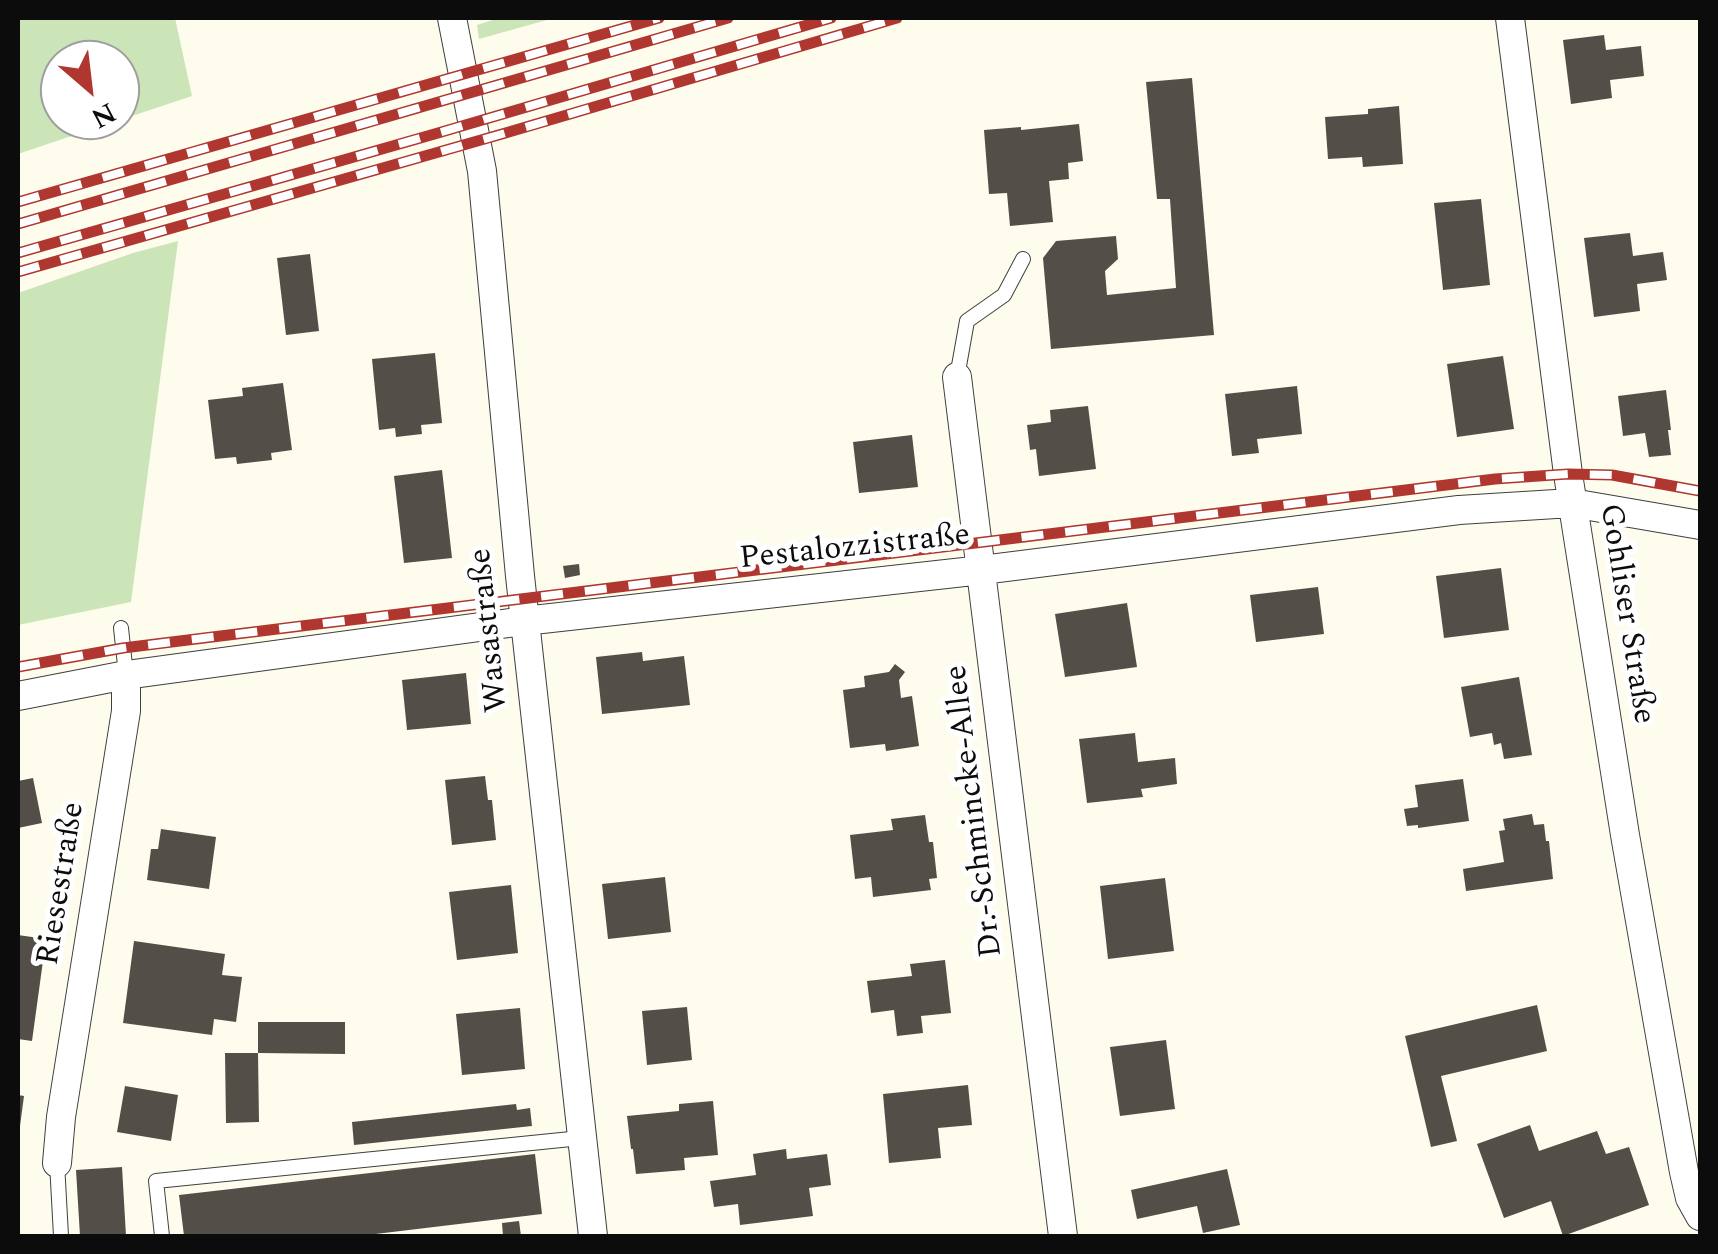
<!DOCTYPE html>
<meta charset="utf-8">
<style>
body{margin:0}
#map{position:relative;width:1718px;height:1254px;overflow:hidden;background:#fdfced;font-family:Spectral,serif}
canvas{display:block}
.frame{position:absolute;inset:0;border:20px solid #0c0c0c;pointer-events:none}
.north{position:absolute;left:40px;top:40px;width:100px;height:100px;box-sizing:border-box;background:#fff;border:2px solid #9e9e9e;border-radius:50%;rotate:152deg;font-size:28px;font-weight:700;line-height:40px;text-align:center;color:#0c0c0c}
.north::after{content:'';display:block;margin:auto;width:35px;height:45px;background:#b03730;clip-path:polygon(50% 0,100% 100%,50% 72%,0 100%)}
</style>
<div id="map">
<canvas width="1718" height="1254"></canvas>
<div class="frame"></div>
<div class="north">N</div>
</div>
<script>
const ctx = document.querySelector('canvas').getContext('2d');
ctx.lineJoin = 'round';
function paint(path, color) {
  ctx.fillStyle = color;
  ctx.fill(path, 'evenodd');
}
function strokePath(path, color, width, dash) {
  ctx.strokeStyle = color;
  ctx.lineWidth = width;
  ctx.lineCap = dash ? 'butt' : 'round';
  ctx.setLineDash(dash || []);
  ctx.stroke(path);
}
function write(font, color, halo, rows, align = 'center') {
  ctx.font = font + ' Spectral,serif';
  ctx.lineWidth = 10;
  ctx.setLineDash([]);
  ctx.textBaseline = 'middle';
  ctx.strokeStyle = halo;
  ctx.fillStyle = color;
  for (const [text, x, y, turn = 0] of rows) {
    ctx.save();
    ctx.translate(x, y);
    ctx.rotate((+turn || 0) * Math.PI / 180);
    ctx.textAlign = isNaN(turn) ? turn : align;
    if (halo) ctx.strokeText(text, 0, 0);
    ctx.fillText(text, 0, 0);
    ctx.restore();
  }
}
paint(new Path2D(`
 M18 18H175L192 96 120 120V60H60V120H119L18 154Z
 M499 18H554L479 39 477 25Z
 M178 241 131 602 18 625V293L133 253Z`), '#cbe5b9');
paint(new Path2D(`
 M1604 35 1606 50 1641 46 1644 76 1610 80 1612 98 1571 104 1563 40Z
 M1192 78 1214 335 1051 349 1043 258 1056 241 1116 236 1118 259 1105 271 1107 295 1176 288 1170 199H1157L1146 82Z
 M1399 106 1403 164 1363 167 1362 157 1328 159 1325 117 1368 114V109Z
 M1079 124 1083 161 1068 163 1069 179 1049 181 1053 222 1010 226 1007 193 989 194 984 130 1021 127V130Z
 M1481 199 1490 285 1443 290 1434 203Z
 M1630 233 1633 256 1663 252 1667 280 1637 284 1640 311 1594 317 1584 238Z
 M310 254 319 331 286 335 277 258Z
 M435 353 442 423 421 425 422 434 396 437 395 428 379 430 372 359Z
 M1503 356 1514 429 1457 437 1447 364Z
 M283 383 292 450 271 453 272 460 237 464 236 457 215 459 208 400 243 396 242 388Z
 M1297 386 1302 434 1257 439 1259 453 1232 456 1225 394Z
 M1666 390 1671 430H1668L1671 455 1649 457 1645 433 1623 436 1618 396Z
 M1088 406 1096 469 1039 476 1036 449 1030 450 1027 425 1051 422 1050 410Z
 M912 435 918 487 859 493 853 442Z
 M442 470 452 558 404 563 394 476Z
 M579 564 580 575 565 578 563 566Z
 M1501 568 1509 630 1444 638 1436 576Z
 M1318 587 1324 634 1256 642 1250 595Z
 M1127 603 1137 667 1065 677 1055 614Z
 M642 652 643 661 684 656 690 705 602 714 596 657Z
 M895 664 905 672 899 680 901 698 912 696 919 746 886 751 885 744 850 748 843 690 865 687 864 676 889 672Z
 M466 673 471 724 407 730 402 680Z
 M1519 677 1532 755 1504 759 1501 743 1494 745 1492 733 1470 737 1461 687Z
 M1135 733 1138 762 1175 758 1177 784 1141 789 1143 797 1087 803 1079 739Z
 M485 776 488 800H492L496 840 452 845 445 780Z
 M33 778 42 823 18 828V781Z
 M1463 779 1469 821 1418 828V825L1407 826 1404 809 1418 807 1415 785Z
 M1532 814 1534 825 1544 824 1546 841H1549L1553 879 1466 891 1463 869 1504 862 1499 831 1505 830 1503 819Z
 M925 815 929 842H933L937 878 929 879 931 890 873 897 871 877 855 879 850 835 893 830 891 819Z
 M161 829 216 837 209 889 147 880 151 849H158Z
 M665 877 671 932 608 939 602 884Z
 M1165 878 1174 951 1108 959 1100 886Z
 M511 885 518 953 457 960 449 892Z
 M18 935 46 939 32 1041 18 1039Z
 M134 941 225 954 222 975 242 977 236 1022 214 1019 212 1035 123 1023Z
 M945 960 951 1013 921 1016 923 1033 897 1036 894 1010 871 1013 867 981 912 976 910 964Z
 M1537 1005 1547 1051 1441 1076 1457 1141 1431 1147 1405 1036Z
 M687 1007 692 1060 647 1065 642 1011Z
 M520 1008 525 1069 462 1075 456 1014Z
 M258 1022H345V1054L258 1053Z
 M1166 1040 1175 1109 1120 1116 1110 1047Z
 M225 1053H258L259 1122 226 1123Z
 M968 1085 972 1125 938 1128 941 1158 889 1163 883 1094Z
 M125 1086 178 1095 171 1141 117 1132Z
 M18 1095 24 1096 20 1126H18Z
 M713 1101 718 1155 684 1158 685 1170 636 1174 633 1149H631L627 1116 679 1111V1104Z
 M516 1104 517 1110 530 1108 532 1126 354 1145 352 1122Z
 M1530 1125 1539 1151 1597 1131 1606 1154 1629 1147 1649 1205 1563 1236 1551 1201 1504 1218 1477 1144Z
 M786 1149 787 1159 827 1154 831 1185 809 1188 813 1216 740 1225 738 1204 714 1207 710 1181 756 1175 753 1154Z
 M535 1154 542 1214 359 1236H184L179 1195Z
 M122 1167 126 1236H80L76 1170Z
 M1227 1169 1240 1225 1203 1233 1197 1206 1137 1219 1131 1190Z
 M519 1221 521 1236H503L502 1223Z`), '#544e49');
const lane = new Path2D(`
 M957 377 967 321 1004 295 1023 259
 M121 628 126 675
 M57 1163 61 1236
 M162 1236 156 1181 581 1138`);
const street = new Path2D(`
 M452 18 482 171 520 576 593 1236
 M1510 18 1568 474 1625 835 1684 1172 1690 1198 1700 1216
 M957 377 1063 1236
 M18 696 126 675 524 621 982 570 1459 510 1572 503 1700 525
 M57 1163 61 1117 126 711V675`);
strokePath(lane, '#3f3f3f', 16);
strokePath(street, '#3f3f3f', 30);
strokePath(lane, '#fff', 14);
strokePath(street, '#fff', 28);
const rail = new Path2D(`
 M18 202 659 18
 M18 224 728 18
 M18 253 438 133 831 18
 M18 272 502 134 897 18
 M18 667 123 648 1495 479 1568 474 1612 475 1700 491`);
strokePath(rail, '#b03730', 11);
strokePath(rail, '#fff', 8, [22]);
write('32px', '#0c0c0c', '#fff', [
 ["Pestalozzistraße",855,549,-6],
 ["Gohliser Straße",1625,614,81],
 ["Wasastraße",491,630,-96],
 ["Dr.-Schmincke-Allee",976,811,-97],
 ["Riesestraße",63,884,-81]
]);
</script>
